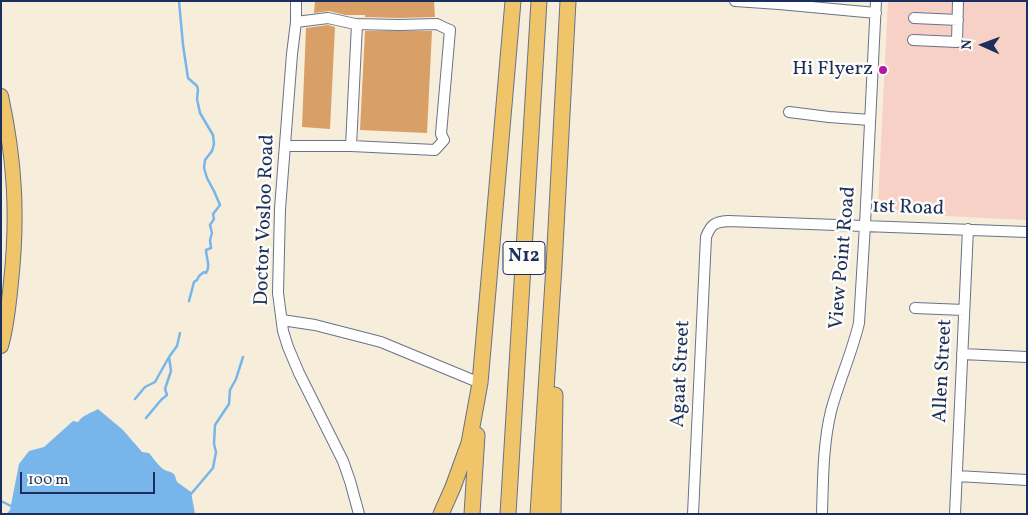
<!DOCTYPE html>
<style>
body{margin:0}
#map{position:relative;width:1028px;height:515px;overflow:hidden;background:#f6eedb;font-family:Vollkorn,serif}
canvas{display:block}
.frame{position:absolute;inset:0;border:2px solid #1b2f5e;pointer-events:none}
.north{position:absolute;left:958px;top:20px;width:50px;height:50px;-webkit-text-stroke:4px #fdfcf7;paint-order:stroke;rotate:272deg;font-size:14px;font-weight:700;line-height:20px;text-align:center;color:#1b2f5e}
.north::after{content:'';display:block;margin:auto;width:18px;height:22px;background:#1b2f5e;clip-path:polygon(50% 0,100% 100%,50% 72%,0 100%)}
.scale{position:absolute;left:20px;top:472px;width:135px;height:22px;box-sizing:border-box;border:2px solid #1b2f5e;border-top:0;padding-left:6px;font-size:15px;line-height:18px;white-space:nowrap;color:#1b2f5e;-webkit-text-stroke:4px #fdfcf7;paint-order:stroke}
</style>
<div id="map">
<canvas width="1028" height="515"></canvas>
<div class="frame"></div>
<div class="north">N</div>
<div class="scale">100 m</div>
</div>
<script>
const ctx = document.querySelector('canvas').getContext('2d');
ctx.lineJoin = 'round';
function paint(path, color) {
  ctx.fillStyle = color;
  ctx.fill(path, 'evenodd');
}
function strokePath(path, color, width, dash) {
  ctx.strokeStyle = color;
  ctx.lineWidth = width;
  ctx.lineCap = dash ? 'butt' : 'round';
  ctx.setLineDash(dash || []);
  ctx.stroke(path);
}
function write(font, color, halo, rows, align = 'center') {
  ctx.font = font + ' Vollkorn,serif';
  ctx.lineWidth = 5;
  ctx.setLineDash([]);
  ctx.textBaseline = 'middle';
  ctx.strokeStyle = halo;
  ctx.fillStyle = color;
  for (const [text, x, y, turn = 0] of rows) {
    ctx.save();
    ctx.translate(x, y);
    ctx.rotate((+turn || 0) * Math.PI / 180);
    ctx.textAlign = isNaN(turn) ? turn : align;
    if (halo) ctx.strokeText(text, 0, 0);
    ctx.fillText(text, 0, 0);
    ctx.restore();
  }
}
paint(new Path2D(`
 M888 1H1027V220L883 213 878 204Z`), '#f7d1c6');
paint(new Path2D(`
 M98 409 123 430 142 452 149 453C153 458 158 465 163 469 171 474 174 469 177 482L191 492 195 514H6L10 510 19 464 29 451 44 447 73 421 78 422C83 415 91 413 98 409Z`), '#77b5ea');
strokePath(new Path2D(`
 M179 1 183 45 188 78 197 86 198 90 197 99 200 113 213 135 214 144 212 151 205 160 204 168 207 178 214 191 220 205 213 214 214 219 210 225 212 233 210 240 211 248 206 250C206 258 211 266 206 273L204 272 199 276 197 280 194 282 189 301
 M135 399 145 387 155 382 169 357
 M146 418 161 400 167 395 165 389 171 371 169 357 177 346 180 333
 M191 494 213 468 216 452 214 444 215 425 229 404 230 390 236 379 243 357
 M1 501 11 506`), '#77b5ea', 2.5);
paint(new Path2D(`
 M315 1H434L435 17 399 18 365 17V15H345L329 11 314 13Z
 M328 25 335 27 330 129 302 127 306 28Z
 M365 31H432L427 133 360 130Z`), '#d89f67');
const minor = new Path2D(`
 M296 1V22L292 54 280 209 278 293 283 331 288 347 299 373 343 461 350 481 359 514
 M735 1 779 4 876 13
 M914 18 958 20
 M913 40 957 42 958 1
 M789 112 829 117 870 120
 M285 146H351L435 150 444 140 441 134 450 30 445 28 437 24 399 25 355 24 328 18 296 22
 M351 146 357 24
 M915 308 964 310
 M282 320 315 325 381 342 480 383
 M962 354 1027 357
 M957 476 1027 480
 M693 514 706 237C711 224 715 222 728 221L1027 232
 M822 514C823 479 823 444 831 411 839 381 852 353 859 323L865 225 876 1
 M955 514 968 229`);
const major = new Path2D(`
 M1 96C15 161 18 217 11 282 9 303 7 325 1 346`);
const highway = new Path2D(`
 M441 514 453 487 469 443 480 383 513 1
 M472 514 477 435
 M508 514 539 1
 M538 514 554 266 568 1
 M553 514 555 395`);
strokePath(minor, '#68728a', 12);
strokePath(major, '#68728a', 16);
strokePath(highway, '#68728a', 17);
strokePath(minor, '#fff', 10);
strokePath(major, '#f0c469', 14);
strokePath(highway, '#f0c469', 15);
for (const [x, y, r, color] of [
 [883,70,5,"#b5179e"]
]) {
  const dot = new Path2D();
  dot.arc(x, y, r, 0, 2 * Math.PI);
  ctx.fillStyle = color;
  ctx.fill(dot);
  strokePath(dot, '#fdfcf7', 2);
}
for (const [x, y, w] of [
 [524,258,42]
]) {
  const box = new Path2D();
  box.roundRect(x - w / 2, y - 16.5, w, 33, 4);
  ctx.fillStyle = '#fdfcf7';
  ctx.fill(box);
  strokePath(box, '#1b2f5e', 1);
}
write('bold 19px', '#1b2f5e', null, [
 ["N12",524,258]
]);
write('20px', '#1b2f5e', '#fdfcf7', [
 ["Hi Flyerz",873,70]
], 'right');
write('20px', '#1b2f5e', '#fdfcf7', [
 ["1st Road",908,209,2],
 ["Doctor Vosloo Road",266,220,-88],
 ["View Point Road",844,258,-85],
 ["Allen Street",944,371,-87],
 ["Agaat Street",682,374,-87]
]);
</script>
